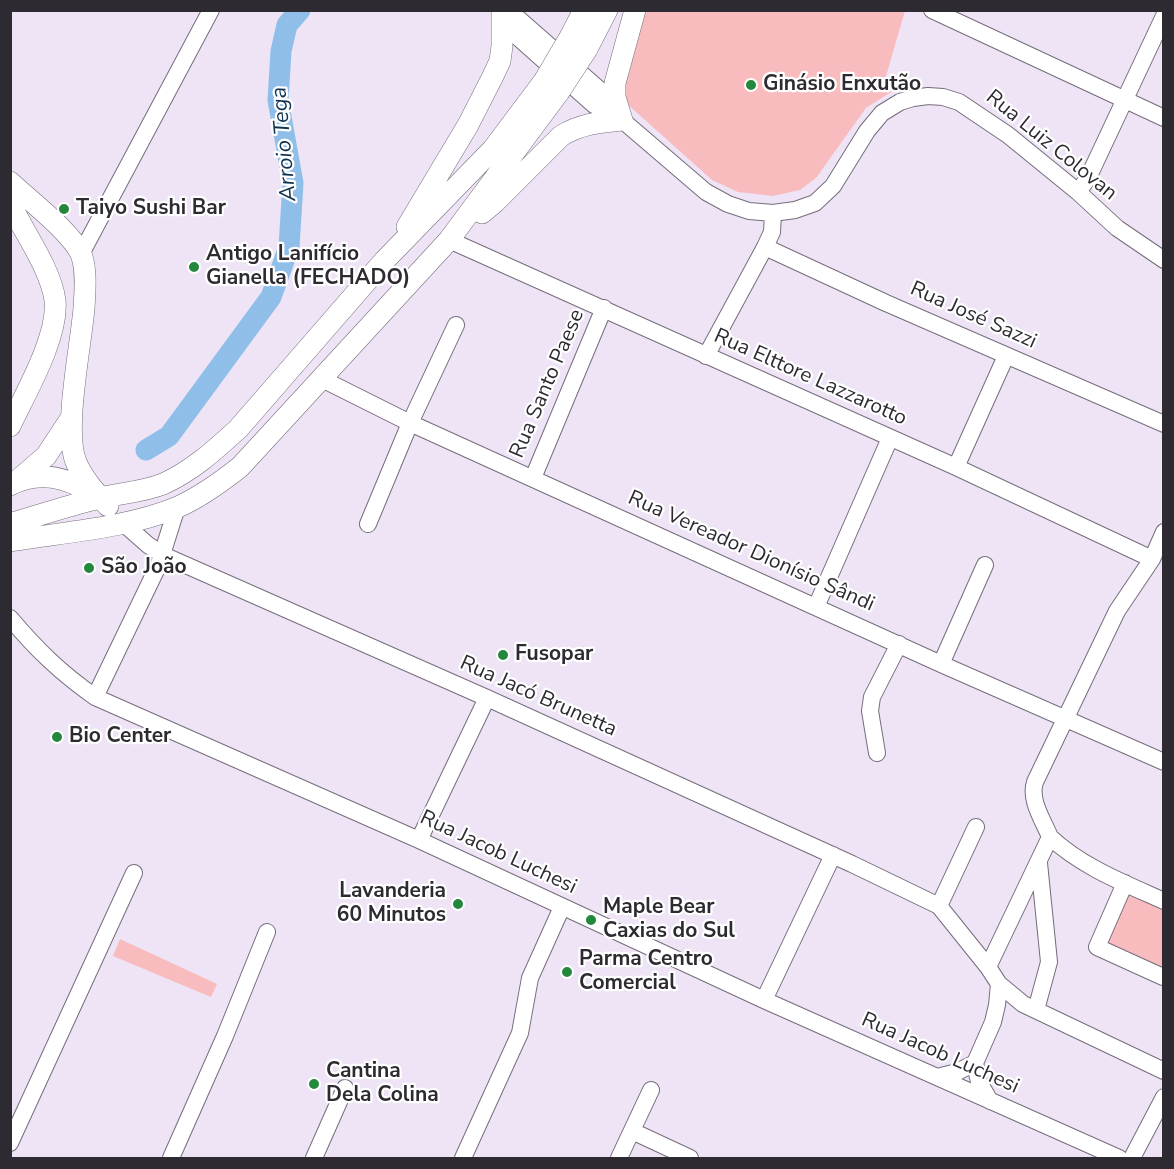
<!DOCTYPE html>
<meta charset="utf-8">
<style>
body{margin:0}
#map{position:relative;width:1174px;height:1169px;overflow:hidden;background:#eee4f5;font-family:"Nunito Sans",sans-serif}
canvas{display:block}
.frame{position:absolute;inset:0;border:12px solid #2e2a31;pointer-events:none}
</style>
<div id="map">
<canvas width="1174" height="1169"></canvas>
<div class="frame"></div>
</div>
<script>
const ctx = document.querySelector('canvas').getContext('2d');
ctx.lineJoin = 'round';
function paint(path, color) {
  ctx.fillStyle = color;
  ctx.fill(path, 'evenodd');
}
function strokePath(path, color, width, dash) {
  ctx.strokeStyle = color;
  ctx.lineWidth = width;
  ctx.lineCap = dash ? 'butt' : 'round';
  ctx.setLineDash(dash || []);
  ctx.stroke(path);
}
function write(font, color, halo, rows, align = 'center') {
  ctx.font = font + ' "Nunito Sans",sans-serif';
  ctx.lineWidth = 4.5;
  ctx.setLineDash([]);
  ctx.textBaseline = 'middle';
  ctx.strokeStyle = halo;
  ctx.fillStyle = color;
  for (const [text, x, y, turn = 0] of rows) {
    ctx.save();
    ctx.translate(x, y);
    ctx.rotate((+turn || 0) * Math.PI / 180);
    ctx.textAlign = isNaN(turn) ? turn : align;
    if (halo) ctx.strokeText(text, 0, 0);
    ctx.fillText(text, 0, 0);
    ctx.restore();
  }
}
paint(new Path2D(`
 M641 11H905L886 76 891 92 866 108 816 178 800 190 773 196 738 192 712 180 626 103 620 72Z
 M1125 883 1163 901 1164 975 1097 947Z
 M120 939 217 984 211 997 113 956Z`), '#f8bcbe');
strokePath(new Path2D(`
 M146 450 169 436 271 297 289 247 293 183 278 100 281 51 287 25 300 10`), '#8fbfe9', 21);
const minor = new Path2D(`
 M500 10 511 14 520 20 601 91 622 120 706 192 728 204 749 211 773 213 795 210 815 203 833 186 867 131 882 113 900 102 913 98 928 96 943 97 959 102 1008 135 1078 192 1117 228 1164 260
 M932 10 1164 118
 M502 15 512 32 594 105 621 119
 M1078 192 1088 178 1164 16
 M449 240 956 467 1152 559
 M765 247 886 303 1164 424
 M81 254 211 10
 M706 356 765 247 772 232 773 213
 M322 379 410 423 941 664 1164 762
 M956 467 1006 356
 M533 478 604 308
 M123 523 148 545 163 555 487 698 852 864 939 906 988 967 999 984 1023 1004 1164 1071
 M368 524 410 423 456 325
 M816 607 890 438
 M10 618C37 650 61 673 95 697L419 840 764 1000 1119 1158
 M941 664 985 565
 M95 697 159 564 177 507
 M877 753 870 711 872 697 899 644
 M1050 837C1082 867 1124 883 1164 901
 M419 840 487 698
 M1125 883 1097 947 1163 977 1164 975
 M939 906 976 827
 M988 967 1050 837C1043 820 1029 800 1035 782L1117 611 1152 559 1164 532
 M764 1000 833 855
 M1036 1010 1049 962 1039 863
 M937 1077 957 1072 975 1063
 M990 1101 979 1082 975 1063 993 1022 997 1005 999 984
 M632 1131 690 1158
 M10 1143 134 873
 M171 1158 225 1036 267 932
 M314 1158 345 1088
 M463 1158 520 1033 530 978 562 907
 M619 1158 651 1090
 M1132 1158 1164 1097`);
const major = new Path2D(`
 M570 37 584 10
 M587 49 607 10
 M10 182C29 200 71 232 81 254 87 269 85 292 84 308 81 346 63 430 76 462 83 479 96 493 108 506
 M10 203C24 233 50 267 55 300 59 336 26 392 10 426
 M482 213 495 202 561 136C580 124 600 122 622 120L615 97V83L635 10
 M407 227 468 125 493 76 500 61 502 46V10
 M18 480 46 456 71 418
 M10 485C39 470 66 477 92 493
 M10 524C40 515 70 505 100 498 121 493 143 492 163 484 192 471 215 450 238 429L385 260 493 149 544 81
 M10 541C64 532 128 528 178 507 200 497 221 482 240 467L449 240 559 92`);
strokePath(minor, '#756d7b', 18);
strokePath(major, '#756d7b', 22);
strokePath(minor, '#fff', 16);
strokePath(major, '#fff', 21);
const majorBridge = new Path2D(`
 M544 81 570 37
 M559 92 587 49`);
strokePath(majorBridge, '#756d7b', 22, []);
strokePath(majorBridge, '#fff', 21);
for (const [x, y, r, color] of [
 [751,85,6,"#24883c"],
 [64,209,6,"#24883c"],
 [194,267,6,"#24883c"],
 [89,568,6,"#24883c"],
 [503,655,6,"#24883c"],
 [57,737,6,"#24883c"],
 [458,904,6,"#24883c"],
 [591,920,6,"#24883c"],
 [567,972,6,"#24883c"],
 [314,1084,6,"#24883c"]
]) {
  const dot = new Path2D();
  dot.arc(x, y, r, 0, 2 * Math.PI);
  ctx.fillStyle = color;
  ctx.fill(dot);
  strokePath(dot, '#fff', 2);
}
write('bold 21px', '#2e2a31', '#fff', [
 ["Ginásio Enxutão",763,85],
 ["Taiyo Sushi Bar",76,209],
 ["Antigo Lanifício",206,255],
 ["Gianella (FECHADO)",206,279],
 ["São João",101,568],
 ["Fusopar",515,655],
 ["Bio Center",69,737],
 ["Lavanderia",446,892,"right"],
 ["60 Minutos",446,916,"right"],
 ["Maple Bear",603,908],
 ["Caxias do Sul",603,932],
 ["Parma Centro",579,960],
 ["Comercial",579,984],
 ["Cantina",326,1072],
 ["Dela Colina",326,1096]
], 'left');
write('21px', '#2e2a31', '#fff', [
 ["Rua Luiz Colovan",1051,146,39],
 ["Rua José Sazzi",973,316,24],
 ["Rua Elttore Lazzarotto",810,378,24],
 ["Rua Santo Paese",548,384,-67],
 ["Rua Vereador Dionísio Sândi",751,552,24],
 ["Rua Jacó Brunetta",538,697,24],
 ["Rua Jacob Luchesi",498,853,25],
 ["Rua Jacob Luchesi",940,1054,24]
]);
write('italic 22px', '#0f3350', '#fff', [
 ["Arroio Tega",285,144,-95]
]);
</script>
